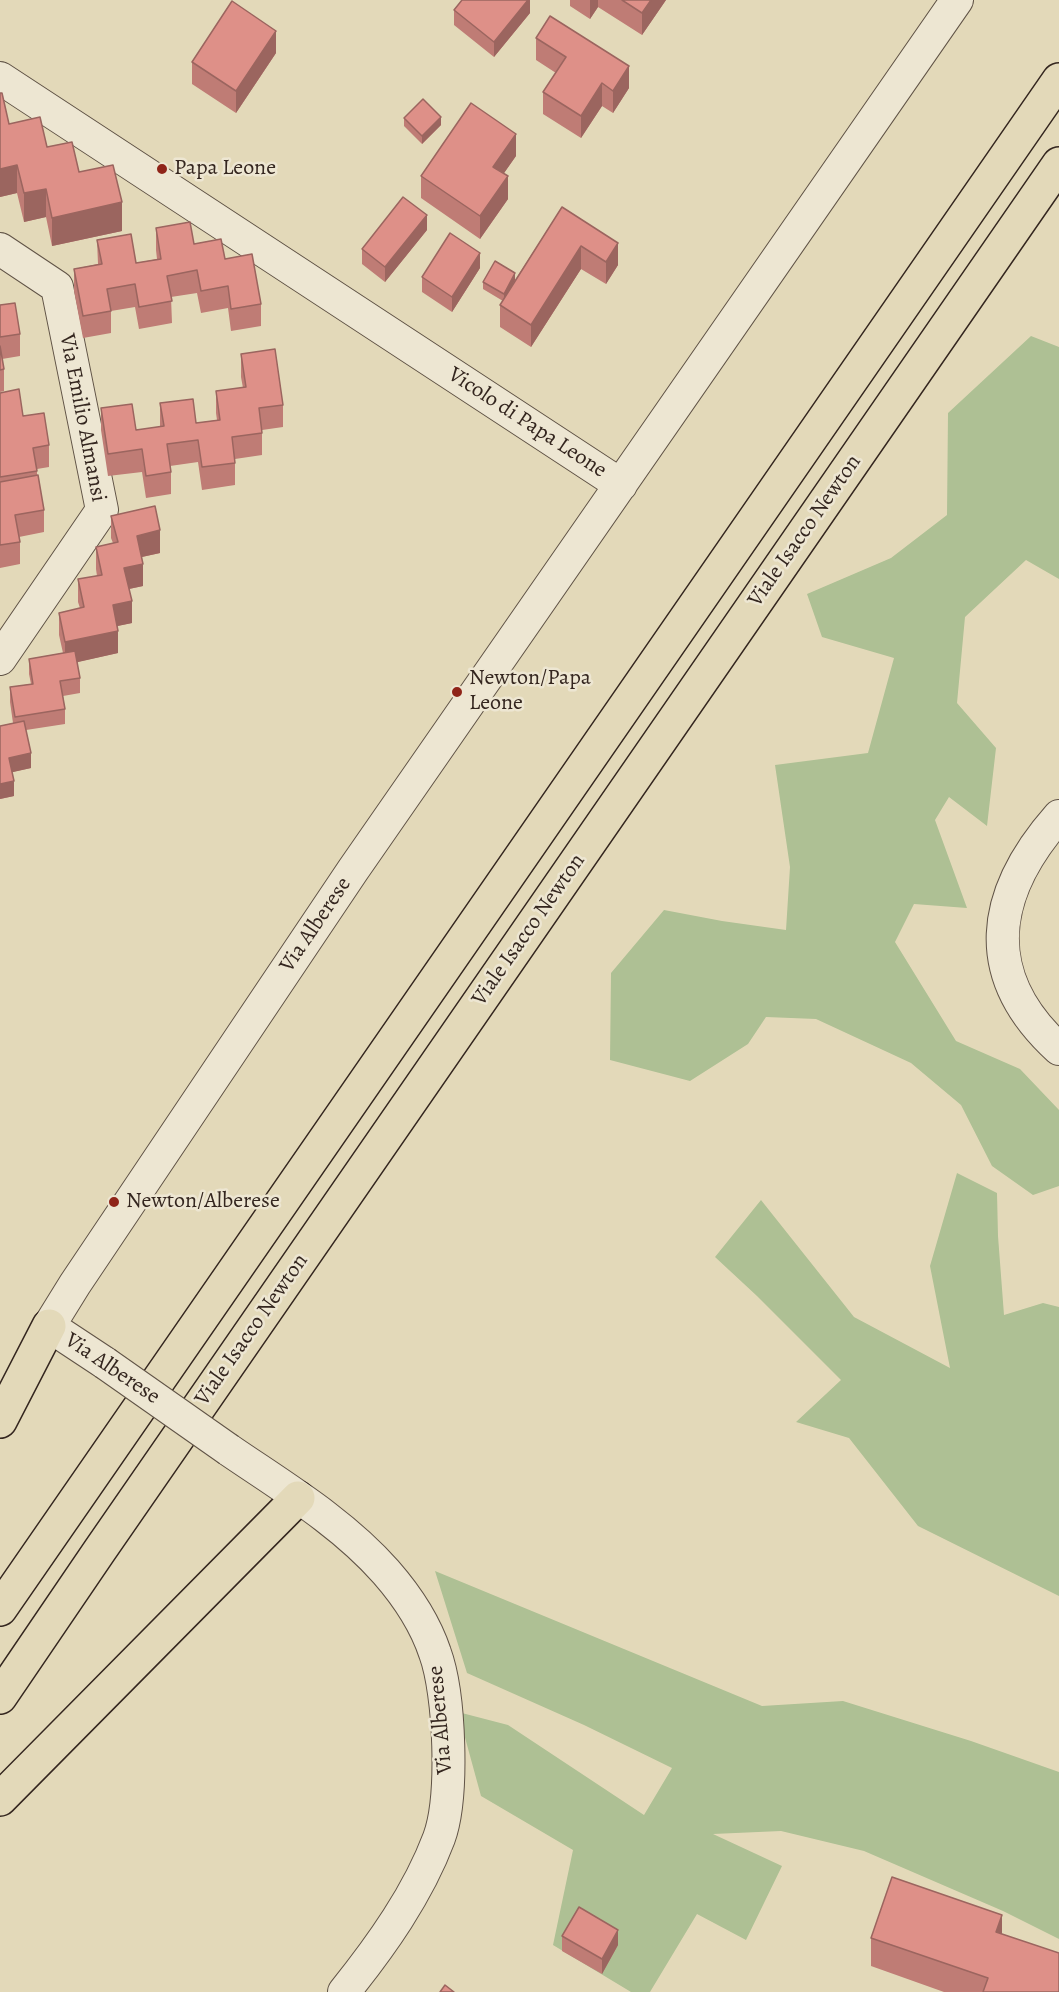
<!DOCTYPE html>
<style>
body{margin:0}
canvas{display:block;background:#e3d9b9}
</style>
<canvas width="1059" height="1992"></canvas>
<script>
const ctx = document.querySelector('canvas').getContext('2d');
ctx.lineJoin = 'round';
function paint(path, color) {
  ctx.fillStyle = color;
  ctx.fill(path, 'evenodd');
}
function strokePath(path, color, width, dash) {
  ctx.strokeStyle = color;
  ctx.lineWidth = width;
  ctx.lineCap = dash ? 'butt' : 'round';
  ctx.setLineDash(dash || []);
  ctx.stroke(path);
}
function write(font, color, halo, rows, align = 'center') {
  ctx.font = font + ' Alegreya,serif';
  ctx.lineWidth = 5;
  ctx.setLineDash([]);
  ctx.textBaseline = 'middle';
  ctx.strokeStyle = halo;
  ctx.fillStyle = color;
  for (const [text, x, y, turn = 0] of rows) {
    ctx.save();
    ctx.translate(x, y);
    ctx.rotate((+turn || 0) * Math.PI / 180);
    ctx.textAlign = isNaN(turn) ? turn : align;
    if (halo) ctx.strokeText(text, 0, 0);
    ctx.fillText(text, 0, 0);
    ctx.restore();
  }
}
paint(new Path2D(`
 M1031 336 1059 347V579L1026 560 965 617 957 703 996 748 987 826 949 797 935 820 967 908 914 904 895 942 956 1041 1020 1069 1059 1110V1186L1033 1195 992 1166 961 1105 911 1063 816 1019 766 1017 748 1044 690 1081 610 1060 611 973 664 910 722 921 786 930 790 867 775 765 868 753 894 658 822 637 807 594 891 558 947 515 948 413Z
 M957 1173 997 1193 998 1236 1004 1315 1043 1303 1059 1307V1596L918 1526 849 1438 796 1422 841 1380 757 1296 715 1257 761 1200 854 1317 950 1368 930 1266Z
 M435 1571 762 1706 843 1701 971 1741 1059 1772V1939L1003 1911 864 1851 781 1831 713 1834 782 1866 746 1940 697 1914 650 1992H631L553 1945 573 1850 481 1796 458 1712 508 1725 644 1815 672 1768 584 1725 467 1673Z`), '#aec094');
const street = new Path2D(`
 M0 78 621 485
 M0 249 57 287 102 510 0 659
 M1059 816C990 894 978 975 1059 1049
 M105 1363 49 1326 75 1284 353 870 957 0
 M229 1450C283 1487 342 1522 386 1572 407 1596 425 1623 435 1653 450 1694 454 1797 439 1838 418 1894 381 1946 344 1992`);
const highway = new Path2D(`
 M0 1421 49 1326
 M0 1609 1059 80
 M0 1697 100 1550 1059 164
 M0 1799 298 1498`);
strokePath(street, '#605346', 34);
strokePath(highway, '#34261f', 36);
strokePath(street, '#ede6d2', 32);
strokePath(highway, '#e3d9b9', 33);
const streetBridge = new Path2D(`
 M105 1363 229 1450`);
strokePath(streetBridge, '#605346', 34, []);
strokePath(streetBridge, '#ede6d2', 32);
paint(new Path2D(`
 M530 0V13L494 57 454 25V10Z
 M570 0H666L642 35 598 7 590 19 570 6Z
 M536 38 629 88 613 113 602 106 581 138 543 114V92L556 73 536 60Z
 M276 53 236 113 192 84V62Z
 M0 93 9 124 47 147 79 172 122 231 52 246 46 217 24 222 17 193 0 197Z
 M404 118 441 125 422 144 404 126Z
 M516 156 503 174 508 199 480 239 421 198V176Z
 M562 207 618 265 606 284 581 269 531 347 500 327V305L503 301 483 289V282L515 280Z
 M156 228 194 244 225 259 261 304V326L231 331 228 308 201 313 197 293 171 297 172 323 139 329 135 307 111 311V333L83 338 74 291V269L98 264 97 240 136 263 157 259 156 250Z
 M427 230 385 282 362 264V249Z
 M480 268 452 312 422 292V277Z
 M0 305 20 334V356L2 359 4 369V391L0 392Z
 M241 354 283 405V427L262 430V455L235 459V485L202 490 198 462 170 466 171 472V494L146 498 142 472 108 476 101 430V408L136 430 160 427V403L196 423 217 420 216 413V391L243 388 241 377Z
 M0 393 49 445V467L37 469V475L44 510V532L19 537 20 542V564L0 568Z
 M111 516 160 553 142 557 143 586 129 589 132 623 117 626 118 653 77 662 80 678V693L63 696 65 709V724L26 730 31 768 12 772 14 796 0 799V726L13 723 10 702V687L31 684 29 674V659L63 653 59 635V613L80 608 78 602V579L97 576 96 569V547L113 543 111 538Z
 M1002 1934 1059 1992H944L871 1966V1938Z
 M562 1936 618 1945 602 1974 562 1951Z`), '#bf7c75');
paint(new Path2D(`
 M528 0H530V13L494 57V42Z
 M590 0H598V7L590 19Z
 M651 0H666L642 35V13Z
 M276 31V53L236 113V91Z
 M629 66V88L613 113V91Z
 M602 83V106L581 138V116Z
 M441 117V125L422 144V136Z
 M516 134V156L493 189V167Z
 M17 165V193L0 197V169Z
 M508 176V199L480 239V216Z
 M46 189V217L24 222V193Z
 M122 202V231L52 246V218Z
 M427 215V230L385 282V267Z
 M618 243V265L606 284V262Z
 M581 246V269L531 347V325Z
 M480 253V268L452 312V297Z
 M515 273V280L504 301V294Z
 M160 530V553L137 558V536Z
 M143 564V586L124 590V568Z
 M132 601V623L113 627V605Z
 M118 631V653L65 665V642Z
 M31 753V768L9 773V758Z
 M14 781V796L0 799V784Z
 M1002 1915V1943L996 1932Z
 M618 1930V1945L602 1974V1959Z`), '#9b655f');
const building = new Path2D(`
 M462 0H528L494 42 454 10Z
 M622 0H651L642 13Z
 M232 1 276 31 236 91 192 62Z
 M550 16 629 66 613 91 602 83 581 116 543 92 566 57 536 38Z
 M0 93H2L9 124 40 117 47 147 72 142 79 172 113 165 122 202 52 218 46 189 24 193 17 165 0 169Z
 M423 99 441 117 422 136 404 118Z
 M471 103 516 134 493 167 508 176 480 216 421 176Z
 M403 197 427 215 385 267 362 249Z
 M562 207 618 243 606 262 581 246 531 325 500 305Z
 M190 222 194 244 221 239 225 259 252 254 261 304 231 309 228 286 201 291 197 270 167 276 172 301 139 307 135 284 107 289 111 311 83 316 74 269 102 264 97 240 131 234 136 263 161 259 156 228Z
 M450 233 480 253 452 297 422 277Z
 M495 261 515 273 504 294 483 282Z
 M15 303 20 334 0 337V305Z
 M0 346 4 369 0 370Z
 M275 349 283 405 259 408 262 433 232 437 235 463 202 467 198 440 167 444 171 472 146 476 142 449 108 454 101 408 132 404 136 430 164 426 160 403 193 399 196 423 220 420 216 391 246 387 241 354Z
 M19 389 23 416 44 413 49 445 33 448 37 471 0 477V393Z
 M38 475 44 510 15 515 20 542 0 545V482Z
 M155 506 160 530 137 536 143 564 124 568 132 601 113 605 118 631 65 642 59 613 84 607 78 579 102 575 96 547 118 542 111 516Z
 M75 651 80 678 60 681 65 709 15 717 10 687 33 684 29 659Z
 M24 721 31 753 9 758 14 781 0 784V726Z
 M892 1877 1002 1915 996 1932 1059 1953V1992H983L988 1978 871 1938Z
 M579 1907 618 1930 602 1959 562 1936Z
 M445 1985 454 1992H440Z`);
paint(building, '#de9088');
strokePath(building, '#9b655f', 1.5);
for (const [x, y, r, color] of [
 [162,169,6,"#8f2418"],
 [457,692,6,"#8f2418"],
 [114,1202,6,"#8f2418"]
]) {
  const dot = new Path2D();
  dot.arc(x, y, r, 0, 2 * Math.PI);
  ctx.fillStyle = color;
  ctx.fill(dot);
  strokePath(dot, '#ede6d2', 2);
}
write('22px', '#34261f', '#ede6d2', [
 ["Papa Leone",174,169],
 ["Newton/Papa",469,679],
 ["Leone",469,704],
 ["Newton/Alberese",126,1202]
], 'left');
write('22px', '#34261f', '#ede6d2', [
 ["Via Emilio Almansi",82,418,79],
 ["Vicolo di Papa Leone",527,423,33],
 ["Viale Isacco Newton",805,531,-55],
 ["Via Alberese",316,925,-56],
 ["Viale Isacco Newton",529,930,-55],
 ["Viale Isacco Newton",252,1330,-55],
 ["Via Alberese",112,1369,34],
 ["Via Alberese",441,1720,-95]
]);
</script>
